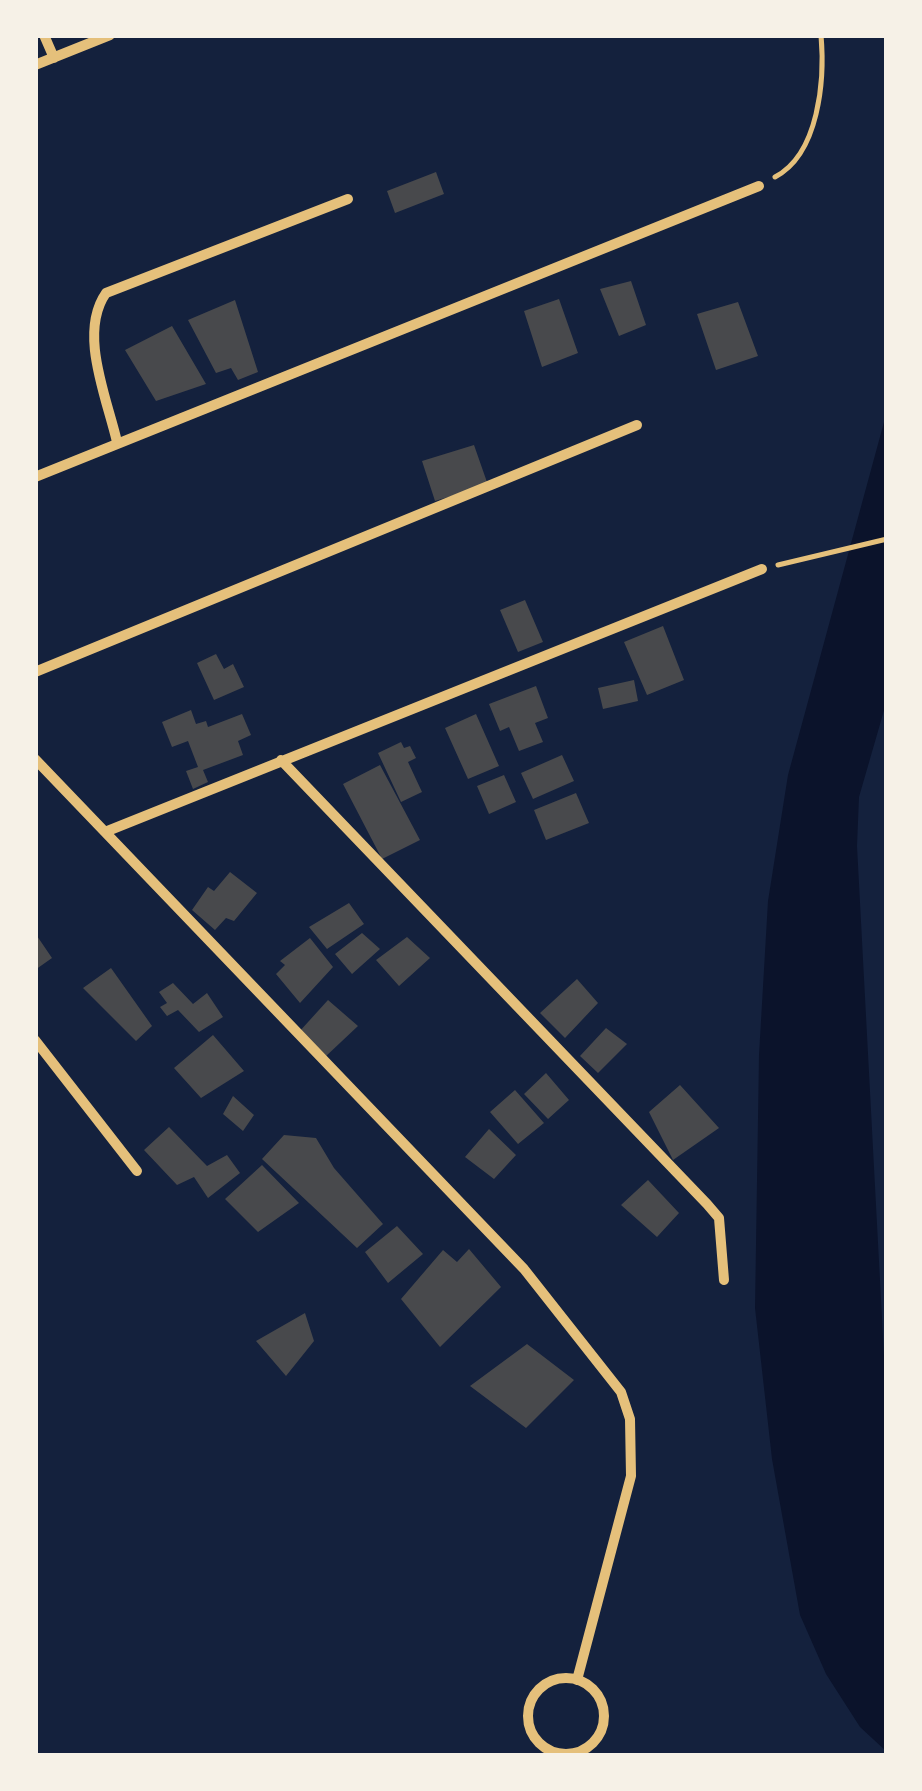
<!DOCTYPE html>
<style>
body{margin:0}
#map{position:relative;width:922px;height:1791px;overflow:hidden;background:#14213d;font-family:"Space Grotesk",sans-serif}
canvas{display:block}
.frame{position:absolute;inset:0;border:38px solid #f6f1e7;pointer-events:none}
</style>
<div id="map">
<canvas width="922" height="1791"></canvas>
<div class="frame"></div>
</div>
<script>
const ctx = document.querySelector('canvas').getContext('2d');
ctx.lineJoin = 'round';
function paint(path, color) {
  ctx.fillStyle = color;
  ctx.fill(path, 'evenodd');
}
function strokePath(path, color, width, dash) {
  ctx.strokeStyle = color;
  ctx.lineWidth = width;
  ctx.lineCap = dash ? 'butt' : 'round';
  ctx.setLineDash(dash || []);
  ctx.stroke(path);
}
paint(new Path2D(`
 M887 411V700L859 797 857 846 887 1413V1752L860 1727 826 1674 800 1615 772 1459 755 1308 759 1055 768 901 788 775Z`), '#0b132b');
paint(new Path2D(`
 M436 172 444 194 395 213 387 191Z
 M631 281 646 325 619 336 600 289Z
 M559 299 578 353 542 367 524 311Z
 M235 300 258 372 238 380 231 368 216 373 188 320Z
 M738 302 758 356 716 370 697 314Z
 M172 326 206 384 156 401 125 350Z
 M474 445 488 485 435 501 422 461Z
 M525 600 543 642 518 652 500 610Z
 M663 626 684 680 647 695 624 642Z
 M216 654 224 669 233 664 244 687 214 700 197 663Z
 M634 680 638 701 603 709 598 688Z
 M536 686 548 718 535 723 543 742 519 751 509 727 500 731 489 704Z
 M191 710 196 724 206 721 208 727 242 714 251 735 238 741 243 755 203 770 208 782 193 789 186 771 198 767 188 741 172 747 162 722Z
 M476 714 499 766 468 779 445 728Z
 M401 742 404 748 410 746 416 758 408 762 422 792 401 802 378 753Z
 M562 755 574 781 533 799 521 773Z
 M380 765 420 840 382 859 343 784Z
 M504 775 516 802 489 814 477 786Z
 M576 793 589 823 546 840 534 810Z
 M230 872 257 893 234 921 226 918 215 930 192 910 208 887 214 891Z
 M349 903 364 924 327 949 309 927Z
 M35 933 52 958 35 970Z
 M362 933 380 949 352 974 335 954Z
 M407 937 430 958 399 986 376 960Z
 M310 938 333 967 300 1003 276 974 285 965 280 961Z
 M111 968 152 1026 136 1041 83 988Z
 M577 979 598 1003 565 1038 540 1013Z
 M173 983 193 1004 207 993 223 1017 199 1032 178 1010 167 1016 160 1007 167 1003 159 992Z
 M328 1000 358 1026 324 1058 299 1032Z
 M606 1028 627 1044 598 1073 580 1056Z
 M213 1035 244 1071 201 1098 174 1068Z
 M546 1073 569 1100 548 1119 524 1094Z
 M680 1085 719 1128 673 1160 649 1112Z
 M515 1090 544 1123 518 1144 490 1112Z
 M233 1096 254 1115 243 1131 223 1114Z
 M169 1127 207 1166 227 1155 240 1173 208 1198 194 1177 177 1185 144 1150Z
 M489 1129 516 1155 494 1179 465 1157Z
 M284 1135 316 1138 334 1168 383 1224 357 1248 262 1159Z
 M262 1165 299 1203 258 1232 225 1199Z
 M648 1180 679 1213 657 1237 621 1205Z
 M397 1226 423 1254 388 1283 365 1252Z
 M469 1249 501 1287 440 1347 401 1299 443 1250 457 1262Z
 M305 1313 314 1341 286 1376 256 1341Z
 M527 1344 574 1380 526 1428 470 1386Z`), '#48494c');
strokePath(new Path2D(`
 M775 177C819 154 825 80 821 35
 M778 565 887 539`), '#e5c07b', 5);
strokePath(new Path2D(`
 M44 35 54 58
 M35 65 110 35
 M117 442C107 398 78 333 106 293L348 199
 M35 477 759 186
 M35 672 637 425
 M35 759 524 1269 621 1392 630 1419 631 1476 577 1680
 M281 760 707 1204 719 1218 724 1280
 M105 832 762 569
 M35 1040 137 1171
 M528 1716a38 38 0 1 1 76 0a38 38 0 1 1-76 0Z`), '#e5c07b', 10);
</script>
